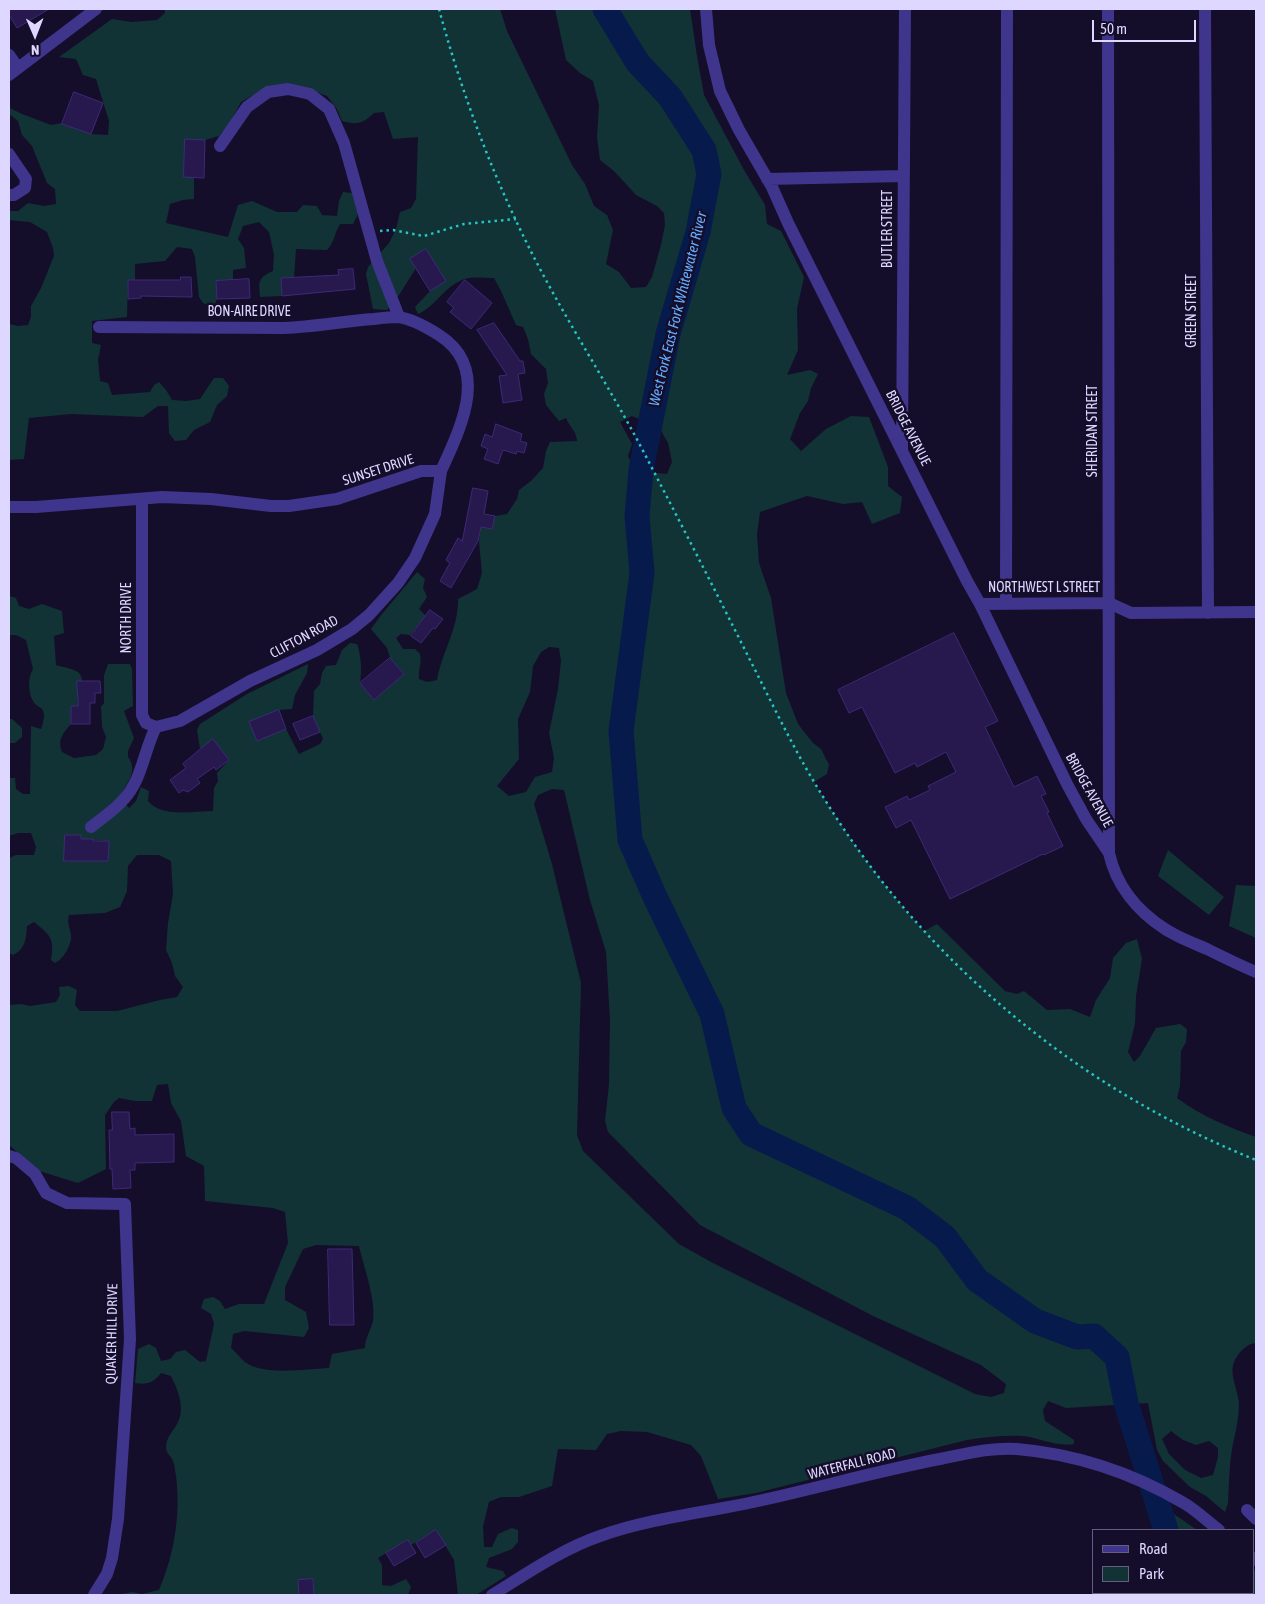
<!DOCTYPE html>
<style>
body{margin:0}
#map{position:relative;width:1265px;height:1604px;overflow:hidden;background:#150e2a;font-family:"Asap Condensed",sans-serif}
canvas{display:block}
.frame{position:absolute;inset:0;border:10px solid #ded7ff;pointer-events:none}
.legend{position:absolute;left:1092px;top:1529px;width:162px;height:65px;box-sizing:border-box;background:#150e2a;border:1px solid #655e7f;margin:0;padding:6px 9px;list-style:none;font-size:15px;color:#ded7ff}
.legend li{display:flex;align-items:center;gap:10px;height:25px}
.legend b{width:25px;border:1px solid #655e7f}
.north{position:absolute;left:10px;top:10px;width:50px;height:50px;-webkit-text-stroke:4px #150e2a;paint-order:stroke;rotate:179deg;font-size:14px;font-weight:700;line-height:20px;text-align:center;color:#ded7ff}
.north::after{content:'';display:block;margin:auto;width:18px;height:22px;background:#ded7ff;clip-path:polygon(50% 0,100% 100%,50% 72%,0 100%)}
.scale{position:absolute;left:1092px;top:20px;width:104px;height:22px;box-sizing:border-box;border:2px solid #ded7ff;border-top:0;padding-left:6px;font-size:15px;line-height:18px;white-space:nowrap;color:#ded7ff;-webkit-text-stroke:4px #150e2a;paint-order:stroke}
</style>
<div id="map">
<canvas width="1265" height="1604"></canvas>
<div class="frame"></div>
<ul class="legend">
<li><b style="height:6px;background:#3f358d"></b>Road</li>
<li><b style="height:14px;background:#113335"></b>Park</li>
</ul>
<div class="north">N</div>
<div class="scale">50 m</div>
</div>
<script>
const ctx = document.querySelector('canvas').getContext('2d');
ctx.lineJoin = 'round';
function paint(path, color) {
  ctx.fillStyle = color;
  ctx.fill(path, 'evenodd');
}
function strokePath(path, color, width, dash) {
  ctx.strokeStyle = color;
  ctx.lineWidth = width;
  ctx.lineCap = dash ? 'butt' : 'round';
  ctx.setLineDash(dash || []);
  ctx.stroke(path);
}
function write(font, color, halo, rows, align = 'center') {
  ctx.font = font + ' "Asap Condensed",sans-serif';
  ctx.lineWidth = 5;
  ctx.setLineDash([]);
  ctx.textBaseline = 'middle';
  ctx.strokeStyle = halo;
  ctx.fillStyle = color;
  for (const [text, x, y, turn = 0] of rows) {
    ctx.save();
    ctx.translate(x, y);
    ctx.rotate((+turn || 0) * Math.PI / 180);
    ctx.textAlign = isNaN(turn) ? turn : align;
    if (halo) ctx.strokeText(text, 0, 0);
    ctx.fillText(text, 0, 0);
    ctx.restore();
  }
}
paint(new Path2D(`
 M165 9H500L507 31 572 165 585 184 594 206 607 215 613 230 606 264 619 272 631 288 646 287 652 277 661 245 665 225 664 213 657 206 636 195 614 171 600 160 597 137 599 105 593 81 580 73 566 60 555 9H690L697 56 704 95 744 170 765 205 767 224 781 231 804 277 797 309 798 350 787 375 810 370 818 374 811 388 808 401 800 413 790 439 801 451 826 429 851 416 869 417 888 467V486L902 497 900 513 872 524 862 502 843 504 807 496 760 512 757 534 759 563 771 598 786 693 798 724 813 743 821 749 829 765 827 774 814 782C846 835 882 885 924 931L937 924 1005 991 1017 994 1024 991 1047 1010 1070 1009 1090 1017 1096 1000 1110 978 1113 958 1126 943 1137 939 1142 959 1136 996 1135 1024 1128 1052 1134 1062 1140 1056 1156 1028 1180 1024 1187 1029 1186 1042 1181 1051 1180 1086 1177 1098C1203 1117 1226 1126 1256 1137V1343C1247 1343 1238 1353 1234 1362 1229 1374 1238 1390 1239 1403 1239 1420 1235 1434 1232 1449 1229 1467 1229 1485 1228 1503L1225 1512 1206 1496 1190 1487 1163 1461 1157 1450 1148 1403 1066 1408 1048 1401 1043 1410 1045 1421 1074 1440V1444C1056 1447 1040 1438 1023 1436 1004 1435 986 1437 967 1440L756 1493 718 1499 701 1456 691 1445 647 1432 621 1431 607 1434 596 1450 558 1449 552 1486 519 1497H501L489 1502 483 1526 484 1547H492L498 1534 512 1528 518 1530V1542L512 1549 489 1558 486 1567 503 1571 506 1576 476 1595H458L454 1560 436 1530 411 1545 407 1540 378 1558 382 1565V1585L391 1586 406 1579 411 1587 408 1595H318L314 1594 313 1579 305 1595H116L132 1592 142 1594 159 1590C174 1555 181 1515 176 1476 175 1472 175 1466 173 1461 171 1456 166 1453 166 1448 166 1437 172 1433 177 1424 186 1409 178 1390 171 1376L161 1373C153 1383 148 1385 135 1383L138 1349 149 1344 156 1348 161 1361 170 1359 176 1352 185 1350 200 1362 206 1361 214 1324 211 1314 201 1308 204 1299 213 1297 220 1301 225 1309 239 1304H264L288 1243 285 1212 273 1208 205 1201 204 1166 186 1156 181 1121 171 1103 168 1084 157 1085 152 1101H135L119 1098 114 1102 105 1115 106 1169 78 1183 39 1171 9 1145V1005L22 1004 30 1006 56 1002 60 995 59 987 69 986 77 990 75 1005 80 1011H117L160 1000 177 997 183 987 175 976 172 963 166 950 168 923 173 894 171 861 159 855H137L128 866 127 891 120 907 105 913 69 915C66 924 72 931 71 939 69 949 63 959 55 963L51 960C55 938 50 935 34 922L27 926C26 938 26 949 13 955L9 953V858L16 855H34L36 847 31 833H18L9 836V778H15L16 789 23 794H30L31 726 41 729C43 723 46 715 42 709 40 707 37 706 35 704 28 695 27 679 33 669L26 640 16 635H9V596L16 598 19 606 29 609 42 604 62 611 64 633 54 636 56 665C67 669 82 668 82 681H77L78 706H71V724C63 733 57 740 62 752L74 758 96 755 103 749 106 737 102 727 101 707 104 703V675L108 664H130L132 669 133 706 124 711 134 738 128 751V757C139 771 126 785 119 797L129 808 136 801 141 787 149 791 148 801C162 818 193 811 213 811L214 788 218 781 217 773 229 760 213 740 200 749 197 730 200 724 247 694 308 664 307 673 295 695 292 709 279 710 249 722 257 741 286 729 299 754 320 744 323 739 313 716 314 691 320 684 322 673 326 666 336 665 342 650 350 643 357 644C361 655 362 671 360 683L374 700 404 674 390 658 387 648 371 629 382 614 417 572 425 579 423 588 427 597 419 609 426 616 410 635 401 634 396 638 403 649H415L420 654C422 663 418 669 419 679L427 682 437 680C442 652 459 627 458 599L477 589 482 573 479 542 481 527 492 529 495 516 507 514 517 499 519 490 531 481 543 468 546 451 550 442 577 441C576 430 570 428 566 418L559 421 546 405 544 394 548 383 546 369 531 354 528 339 523 327 516 325 501 291 494 278C485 278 470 276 462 280 444 287 435 307 418 314L415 307 430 291 426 249 410 259 416 268 399 295 387 310 373 309 366 274 368 267 389 243 396 229 400 212 411 208 416 199 418 137 393 139 384 112 374 113C362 124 358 125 342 121L337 109 327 96 313 91 264 89 241 102 230 122 219 136 205 140H185L184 177H194V199L183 200 170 204 166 223 228 237 238 205 252 201 277 212H297L303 205 317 206 322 215 337 216 339 201 343 192 352 193 358 214 353 224H340C334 234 335 241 327 250L296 249 294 278 282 296 260 297C259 282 257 278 273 271L274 255 269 232 259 222 243 226 238 239 244 248 246 268 233 270V280L216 281 217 299 213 308 203 303 199 297 195 257 192 249 177 247 165 261 135 264V280H128L127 317 92 321V343L101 345 98 360 100 381 108 383 112 395 150 392 154 385 159 382 166 390 172 400 186 401 200 399 214 378H223L229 386 227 396 217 405 210 422 194 430 186 440 175 441 169 433 168 406H158L143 417 71 414 29 418 24 459 9 460V324L18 326 28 325 31 317V306L41 288 54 256 53 248 47 232 30 222 9 220V211H18L28 203 44 206 56 204 55 189 47 183 32 146 22 135 18 121 9 114V104L10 108 22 114 51 125 62 123 91 134 108 135 109 121 96 79 83 75 76 59 59 57 112 19 132 22 157 20 165 13ZM632 416 659 427 668 443 672 462 667 474 635 471 628 456 632 444 620 422ZM549 647 559 648 561 661 558 689 549 733 554 758 552 772 535 777 526 792 509 796 497 786 519 759 518 719 530 692 533 666 541 652ZM552 789 564 790 590 900 606 952 610 1021 609 1084 605 1121 608 1132 700 1225 873 1316 981 1365 1006 1384 1004 1393 991 1397 975 1394 711 1262 679 1244 583 1151 577 1135 581 983 552 864 534 804 538 795ZM65 835H80L81 839 109 841 108 861H65ZM316 1245 359 1246C364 1268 376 1299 373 1321 371 1330 365 1338 365 1348L332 1354 329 1368C307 1369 263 1376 245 1362 240 1358 236 1352 231 1348L233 1334 244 1331 304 1337 309 1328 306 1312 285 1300V1287L303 1249ZM1171 1431 1183 1440 1196 1445 1209 1441 1218 1448V1457L1213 1475 1201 1478 1185 1470 1169 1454 1162 1439Z
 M9 719H12L22 728V737L15 743H9Z
 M1168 850 1224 897 1209 915 1158 876Z
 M1236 885 1256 886V938L1229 926Z
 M1168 1510 1197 1530H1172Z
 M1254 1570 1256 1571V1595H1177V1593H1254Z`), '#113335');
strokePath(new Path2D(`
 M605 9 638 63 670 97 704 150 709 174 698 232 668 334 641 470 637 516 642 573 621 731 630 840 655 897 712 1014 734 1108 751 1134 907 1208 945 1237 977 1280 1035 1321 1077 1337 1094 1336 1117 1357 1126 1403 1166 1530
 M1169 1593V1595`), '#061b4b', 25);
const building = new Path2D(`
 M9 9H49L17 28 9 15Z
 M74 92 103 103 91 134 62 124Z
 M185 139 205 140 204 178 184 177Z
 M426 249 446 281 430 291 410 259Z
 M353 269 355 289 282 296 281 278 339 275 338 270Z
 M181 277H191L192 297 141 296V298L128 299V280H180Z
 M249 279 250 298 217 299 216 281Z
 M465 280 492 303 471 329 450 312 454 308 447 302Z
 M494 323 520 361H523L525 373 518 374 522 400 503 403 499 376 507 375 477 330Z
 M496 424 522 434 520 441 527 443 524 453 517 451 516 454 503 450 498 464 484 459 488 449 481 446 485 434 492 437Z
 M473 488 488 491 484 514 495 516 492 529 481 527 478 541 451 588 440 581 450 563 446 560 458 538 462 541Z
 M430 610 443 619 435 629 433 628 421 643 411 636Z
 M954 633 998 721 985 727 1014 787 1037 776 1046 794 1041 796 1049 812 1047 813 1063 846 1044 855 1043 854 950 899 911 820 896 828 885 807 907 796 909 800 930 790 928 786 956 772 946 752 917 767 915 763 895 773 862 707 849 713 838 690Z
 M390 658 404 674 374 700 360 683Z
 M77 681H100L101 693H95V703H90V724H71V706H78Z
 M279 710 286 729 257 741 249 722Z
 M313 716 320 732 300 740 293 724Z
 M213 739 229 760 216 770 214 767 197 779 200 783 188 792 183 790 179 793 170 780 186 768 183 764Z
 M65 835H81V839H93V841H109L108 861H64Z
 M112 1112H129L130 1129 135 1128V1135L174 1134V1162L135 1163V1170H130L131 1188 113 1189 112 1169H110L109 1130H112Z
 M328 1249H352L354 1325H330Z
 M436 1530 446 1545 425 1558 416 1543Z
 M408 1540 416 1553 394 1566 386 1553Z
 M313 1579 314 1595H299L298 1580Z`);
paint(building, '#27194d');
strokePath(building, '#3e297a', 1);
strokePath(new Path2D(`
 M439 9C463 98 496 185 539 267 571 328 608 385 640 445 677 516 714 588 750 660 773 705 795 752 822 795 923 961 1077 1088 1256 1160
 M380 231 393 230 424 236 464 224 516 219`), '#26c4c5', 2.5, [2.5, 4]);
strokePath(new Path2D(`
 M706 9 709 45 720 91 739 130 772 187 788 223 967 581 980 604 1067 784 1086 819 1109 853
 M1108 9 1109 853C1116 885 1137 911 1165 929 1177 937 1193 943 1207 949 1223 957 1239 965 1256 972
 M1205 9 1208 613
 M9 55 18 68
 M9 75 96 9
 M220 146 247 107 268 92 288 89 310 94 329 109 344 143 377 261 399 317
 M9 154 26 179 25 188 14 195H9
 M767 179 904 176
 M902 449 905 9
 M142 500V715L146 723 156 727 180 721 250 681 317 650 352 629 369 615 398 583 415 558 435 514 441 471
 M9 507H36L162 497 211 499 271 506H289L337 499 421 471H441C461 427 491 368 439 335 428 328 410 318 397 317 390 317 382 318 374 319 344 321 314 327 284 328L99 327
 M1006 603 1007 9
 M980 604 1109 603 1131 613 1256 612
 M91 827C102 818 115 810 124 799 142 780 144 750 156 727
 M9 1156 16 1158 35 1174 46 1193 67 1203 125 1204 130 1339 118 1519 112 1558 107 1574 94 1595
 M1247 1510 1256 1519
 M1254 1558 1256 1560
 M492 1595C526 1574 562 1549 600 1536 654 1517 712 1512 767 1499 825 1486 882 1470 940 1459 965 1454 991 1447 1017 1449 1075 1454 1132 1473 1182 1502 1195 1509 1207 1521 1219 1530`), '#3f358d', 12);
write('14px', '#ded7ff', '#150e2a', [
 ["BUTLER STREET",888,229,-90],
 ["GREEN STREET",1192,311,-90],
 ["BON-AIRE DRIVE",249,312],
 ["BRIDGE AVENUE",908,428,63],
 ["SHERIDAN STREET",1093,431,-90],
 ["SUNSET DRIVE",378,470,-18],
 ["NORTHWEST L STREET",1044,588],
 ["NORTH DRIVE",127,618,-90],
 ["CLIFTON ROAD",304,637,-28],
 ["BRIDGE AVENUE",1089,790,61],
 ["QUAKER HILL DRIVE",112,1334,-89],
 ["WATERFALL ROAD",852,1464,-14]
]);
write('italic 15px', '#65adff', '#150e2a', [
 ["West Fork East Fork Whitewater River",678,309,-76]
]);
</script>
